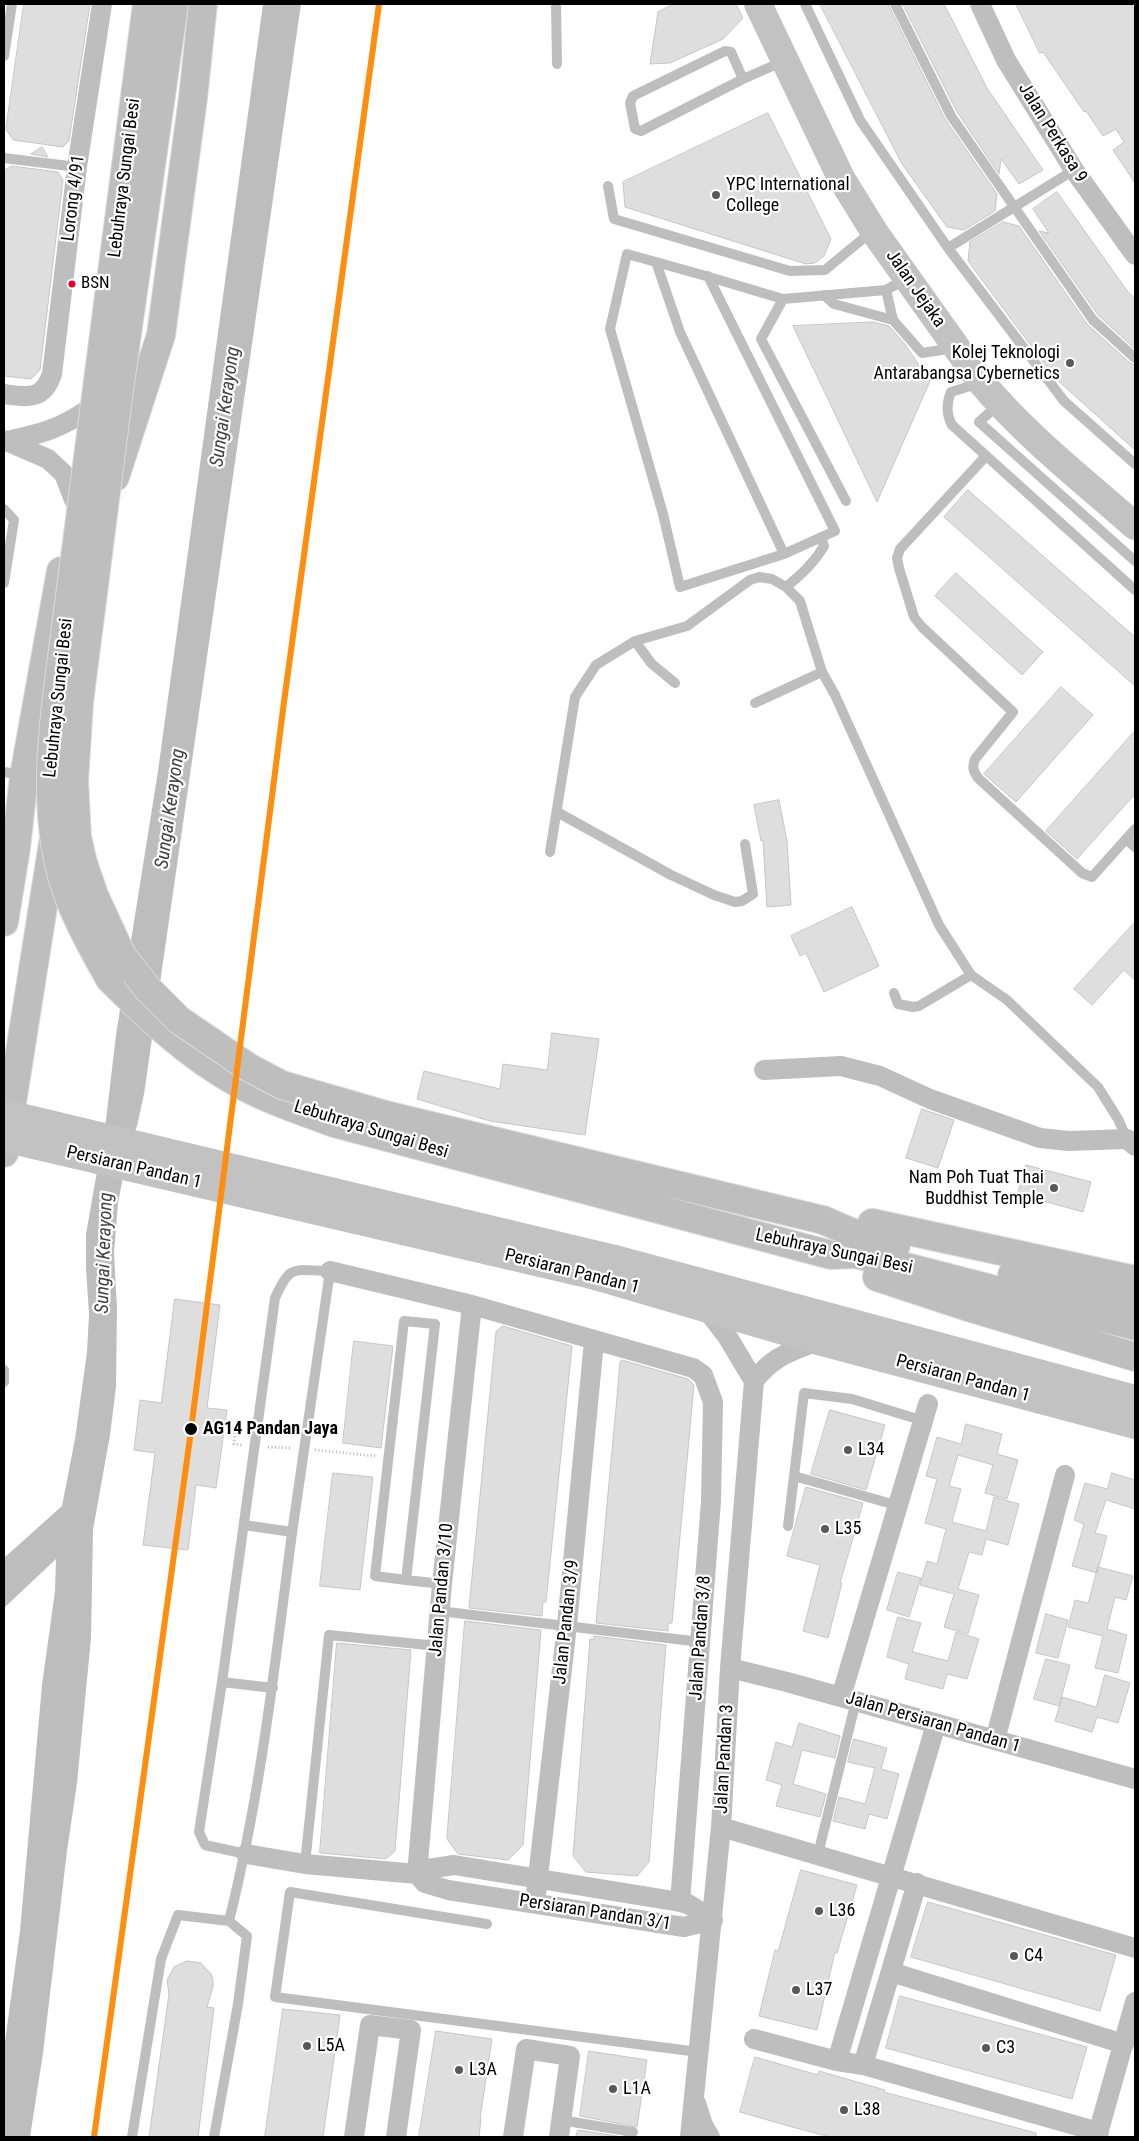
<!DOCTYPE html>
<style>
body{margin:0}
#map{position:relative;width:1139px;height:2141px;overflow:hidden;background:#fff;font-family:"Roboto Condensed",sans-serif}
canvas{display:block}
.frame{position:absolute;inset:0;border:5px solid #000;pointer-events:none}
</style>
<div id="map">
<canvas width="1139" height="2141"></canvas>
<div class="frame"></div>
</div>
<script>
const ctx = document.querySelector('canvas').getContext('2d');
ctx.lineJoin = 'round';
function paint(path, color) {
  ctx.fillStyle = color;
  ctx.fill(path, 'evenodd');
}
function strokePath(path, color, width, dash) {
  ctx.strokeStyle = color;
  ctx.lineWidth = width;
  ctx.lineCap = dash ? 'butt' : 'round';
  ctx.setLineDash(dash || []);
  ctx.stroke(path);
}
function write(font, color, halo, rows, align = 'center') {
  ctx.font = font + ' "Roboto Condensed",sans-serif';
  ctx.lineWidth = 4.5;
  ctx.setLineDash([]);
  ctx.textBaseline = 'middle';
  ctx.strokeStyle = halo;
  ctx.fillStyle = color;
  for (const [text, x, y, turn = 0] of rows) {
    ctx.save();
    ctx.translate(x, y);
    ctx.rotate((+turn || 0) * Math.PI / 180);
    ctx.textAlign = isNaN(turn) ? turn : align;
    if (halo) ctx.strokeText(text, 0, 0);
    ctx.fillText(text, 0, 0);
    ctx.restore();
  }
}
paint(new Path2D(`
 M263 4H301L144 1094 137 1126 129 1146 118 1203 114 1253 117 1308 116 1387 110 1435 93 1530 91 1638 77 1783 67 1851 43 2053 30 2137H4V2049L20 1931 42 1685 55 1591 56 1559 4 1608V1558L62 1506 75 1439 87 1352 89 1314 86 1268V1234L106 1120 116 1035 158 771Z`), '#bdbdbd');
const building = new Path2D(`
 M24 4H90L69 141 63 147 13 140 6 129Z
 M674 4H736L743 18 723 39 670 63 650 64 658 12Z
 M820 4H888L945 119 997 194 995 211 964 230 947 227 902 164Z
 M903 4H944L987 88 1043 170 1019 184 1001 159 999 174 957 112Z
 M1016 4H1131L1135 10V183L1113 150 1124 142 1116 129 1103 136 1086 111 1084 112 1043 52 1040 53Z
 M768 113 831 239 824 256 815 263 806 264 625 207 623 182Z
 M42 147 48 157 31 154Z
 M12 166 58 172 63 180 40 370 31 379 4 376V171Z
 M1057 192 1128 292 1135 298V349L1098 315 1039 231 1049 233 1033 209Z
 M1003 222 1019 226 1087 324 1130 363 1135 365V450L1055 378 968 261 970 242Z
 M873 322 889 326 904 343 930 381 877 502 793 326Z
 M968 490 1135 637V686L944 517Z
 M956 573 1043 652 1022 675 935 596Z
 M1061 687 1093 715 1016 802 984 774Z
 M1135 731V794L1077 859 1046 831Z
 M779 800 787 841 791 905 767 907 763 840 761 841 754 805Z
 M852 907 879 966 824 992 806 953 800 956 791 936Z
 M1135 922V980L1124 970 1092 1005 1074 989Z
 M552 1033 599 1039 585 1135 490 1121 417 1099 424 1071 500 1089 503 1064 547 1070Z
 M922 1109 954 1120 938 1168 906 1158Z
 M1026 1165 1091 1182 1083 1212 1018 1194Z
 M175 1299 220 1305 207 1408 227 1410 216 1488 196 1485 188 1550 143 1545 155 1453 134 1450 140 1400 161 1403Z
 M503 1326 572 1346 546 1602H543L542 1616 469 1608 496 1332Z
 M354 1341 393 1346 381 1448 343 1443Z
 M622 1360 688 1379 694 1385 672 1623H668V1631L596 1623 617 1397 620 1362Z
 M830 1410 885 1425 866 1490 811 1474Z
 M966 1424 1002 1434 997 1454 1018 1460 1007 1499 985 1493 993 1465 958 1455 949 1486 961 1489 952 1522 986 1531 994 1497 1019 1504 1008 1545 986 1539 982 1555 969 1552 958 1589 979 1595 968 1634 944 1627 954 1594 920 1585 927 1561 937 1564 946 1529 925 1523 937 1479 926 1476 937 1437 961 1444Z
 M333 1473 373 1477 360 1590 320 1586Z
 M1112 1473 1135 1480V1509L1106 1500 1095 1533 1107 1536 1097 1573 1072 1566 1084 1524 1074 1520 1085 1483 1107 1489Z
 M806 1487 863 1503 840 1583H842L828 1638 803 1631 820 1565 787 1556Z
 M1098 1567 1133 1576 1126 1600 1115 1597 1107 1629 1127 1635 1118 1673 1095 1668 1103 1636 1068 1627 1075 1600 1088 1603Z
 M898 1572 921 1578 909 1617 887 1610Z
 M1046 1614 1068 1620 1058 1658 1036 1653Z
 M898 1617 921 1623 912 1653 913 1652 948 1661 956 1632 979 1639 967 1679 947 1674 943 1689 905 1679 909 1664 887 1657Z
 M465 1621 541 1630 523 1845 508 1860 458 1854 447 1839Z
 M594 1636 666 1645 649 1862 637 1876 586 1872 573 1856 590 1639H594Z
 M337 1643 411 1650 395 1851 386 1859 320 1853Z
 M1046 1659 1070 1665 1059 1706 1034 1699Z
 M1105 1675 1130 1683 1118 1723 1097 1717 1092 1732 1055 1721 1062 1697 1096 1707Z
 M799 1723 840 1736 835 1758 802 1750 793 1784 826 1794 820 1817 776 1806 782 1785 766 1780 776 1742 792 1747Z
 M854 1739 887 1748 881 1769 899 1774 887 1819 869 1814 865 1829 833 1821 839 1797 865 1804 875 1768 848 1762Z
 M801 1870 857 1885 837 1953 835 1952 817 2030 759 2016 775 1950 778 1951Z
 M928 1902 1116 1955 1100 2011 911 1957Z
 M187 1961 201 1963 211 1974 213 1980V1987L207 2007 214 2008 198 2137H149L169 1994 167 1980 174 1967Z
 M900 1996 1087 2047 1072 2099 886 2048Z
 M283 2009 340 2015 323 2137H265Z
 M436 2031 492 2039 480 2119H481L479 2137H419Z
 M589 2051 647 2060 637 2127 580 2116Z
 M755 2057 818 2075 819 2071 885 2090 884 2092 1036 2133V2137H830L792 2127 740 2112Z
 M578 2130 623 2137H576Z`);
paint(building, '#dedede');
strokePath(building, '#c6c6c6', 1);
const highway = new Path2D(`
 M115 477 161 335 193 98 203 4
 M4 922 16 848 24 776 61 571
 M110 979C149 1018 189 1056 238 1083 268 1100 302 1111 334 1123L831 1255 856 1254 1135 1326
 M382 1114 823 1220 858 1235 896 1245
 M4 1153 54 837
 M872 1223 1135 1280
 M1012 1275 1135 1304
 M877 1277 968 1307 1135 1357`);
strokePath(highway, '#dbdbdb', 30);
strokePath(new Path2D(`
 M226 1427 235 1428 234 1444 242 1445
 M268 1447 292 1448
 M315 1450 376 1456`), '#b9b9b9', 3, [1, 2.5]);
strokePath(new Path2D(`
 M556 4 557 64
 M805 4 860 120 948 248 1064 401 1135 464
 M895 4 951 116 1093 320 1135 358
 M4 56 12 4
 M743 79 731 52 725 51 633 96 630 103 635 129 641 131 743 79 784 61
 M4 158 77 167
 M608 186 614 219 790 271 825 270 865 237 874 233
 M948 248 1074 170
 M656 262 680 332 784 554
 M708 276 835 531 784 554 680 587 663 514 610 329 627 254C679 268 731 283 783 299L761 339 846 501
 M886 290 893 320
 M824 295 834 304 893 320 922 353 954 348
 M783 299 886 290 906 279
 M980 383 951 392C946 404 946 414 952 425L1135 590
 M999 404 979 422 1135 561
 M986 456 900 549 897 558 899 568 914 617 922 627 1013 712 975 759C972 767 973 771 978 778L1082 873 1092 877 1135 829
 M4 509 14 520 4 583
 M786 587C802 574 814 563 824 546L821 537
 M635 641 651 663 675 683
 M755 703 822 672 835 695 939 925 971 975 1007 1000 1098 1087 1118 1119 1127 1139
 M4 772 22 775
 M557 812 671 875 714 895 735 902 742 901 753 894 745 844
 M1126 839 1135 847
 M550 852 575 697 596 665 635 641 687 626 750 580 759 577 772 579 786 587 800 601 822 672
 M894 993 898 1004 913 1007 919 1006 971 975
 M4 1370V1382
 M794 1476 899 1506
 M244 1525 292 1532
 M788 1526 804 1393 852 1399 924 1421
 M406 1580 375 1576 404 1321 435 1324 406 1580 442 1584
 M439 1611 701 1642
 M222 1682 273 1688
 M818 1854 856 1701
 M305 1864 329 1635 437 1646
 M229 1921C261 1793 275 1663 292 1533 304 1446 318 1358 330 1271 294 1271 291 1262 275 1298L222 1682 199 1832 205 1845 246 1854
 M487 1924 290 1892 275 1997 698 2052
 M561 2120 633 2132
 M132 2137 161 1959 178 1915 229 1921 247 1936 238 2004 214 2137`), '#bebebe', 10);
strokePath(new Path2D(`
 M980 4 1006 60 1074 170 1135 255
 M4 394C27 397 43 401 52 374L77 167 102 4
 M4 440 48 459 64 474 74 500
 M8 441C43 433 59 429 89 409
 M764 1070 841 1066 880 1076 930 1099 1040 1138 1069 1141 1127 1139 1135 1146
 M330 1271 472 1305 693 1368 703 1375 713 1402 711 1501 680 1902
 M706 1309 727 1336 754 1381
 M730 1668 787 1682 1135 1779
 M841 1697 928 1404
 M995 1740 1065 1475
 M721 1827 1135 1948
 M246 1854 305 1864 417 1874 428 1869 454 1865 680 1902 688 1904 713 1920
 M417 1874 442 1584 472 1305
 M417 1874 425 1883 448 1890 684 1927 713 1920
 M535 1903 567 1625 594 1341
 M891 1972 1124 2044
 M754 2039 837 2061 863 2065 1099 2132
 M837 2061 936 1724
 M863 2065 917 1883
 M696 2103 703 2125 710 2137
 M354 2137 370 2025 411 2030 396 2137
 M513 2137 526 2049 570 2056 559 2137
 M690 2137 721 1827 730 1668 754 1381C773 1356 790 1352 818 1341
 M1097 2137 1135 2002`), '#bebebe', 20);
strokePath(new Path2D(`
 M758 4 841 178 875 233 981 382C1026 436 1083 480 1135 526
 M615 1259 1135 1399
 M592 1275 818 1341 1135 1425`), '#c2c2c2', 28);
strokePath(highway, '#bebebe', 28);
const highwayBridge = new Path2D(`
 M174 4 119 390 79 702 74 781 77 837 83 863 94 895 122 956 148 989 179 1020 248 1067 282 1085 382 1114
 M110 979C95 953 81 928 70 900 41 825 51 743 61 665L147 4`);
strokePath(highwayBridge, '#dbdbdb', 30, []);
strokePath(new Path2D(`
 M4 1113 615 1259
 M4 1138 592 1275`), '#c2c2c2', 28);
strokePath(highwayBridge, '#bebebe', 28);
strokePath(new Path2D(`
 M94 2137 190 1438 284 702 379 4`), '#fe8e10', 6);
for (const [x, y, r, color] of [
 [716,195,5,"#595959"],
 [72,284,4.5,"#e4002b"],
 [1070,363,5,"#595959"],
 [1054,1188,5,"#595959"],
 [191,1429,7,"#000"],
 [848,1450,5,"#595959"],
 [825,1529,5,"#595959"],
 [819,1911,5,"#595959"],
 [1014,1956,5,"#595959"],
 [796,1990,5,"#595959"],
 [307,2046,5,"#595959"],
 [986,2048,5,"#595959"],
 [459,2070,5,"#595959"],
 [613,2089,5,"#595959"],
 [844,2110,5,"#595959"]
]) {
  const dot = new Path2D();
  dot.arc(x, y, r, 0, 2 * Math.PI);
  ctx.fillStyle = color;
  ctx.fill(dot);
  strokePath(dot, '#fff', 2);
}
write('17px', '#000', '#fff', [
 ["BSN",81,284]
], 'left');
write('18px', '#000', '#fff', [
 ["Jalan Perkasa 9",1052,133,58],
 ["Lebuhraya Sungai Besi",125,178,-83],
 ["Lorong 4/91",74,198,-83],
 ["Jalan Jejaka",915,289,55],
 ["Lebuhraya Sungai Besi",59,698,-84],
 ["Lebuhraya Sungai Besi",371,1130,17],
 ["Persiaran Pandan 1",134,1168,13],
 ["Lebuhraya Sungai Besi",834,1252,12],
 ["Persiaran Pandan 1",572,1272,14],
 ["Persiaran Pandan 1",963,1379,15],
 ["Jalan Pandan 3/10",442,1590,-85],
 ["Jalan Pandan 3/9",567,1622,-84],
 ["Jalan Pandan 3/8",701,1638,-86],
 ["Jalan Persiaran Pandan 1",933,1723,16],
 ["Jalan Pandan 3",725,1759,-87],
 ["Persiaran Pandan 3/1",595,1913,9]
]);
write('18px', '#000', '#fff', [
 ["YPC International",726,185],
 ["College",726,206],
 ["Kolej Teknologi",1060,353,"right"],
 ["Antarabangsa Cybernetics",1060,374,"right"],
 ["Nam Poh Tuat Thai",1044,1178,"right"],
 ["Buddhist Temple",1044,1199,"right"],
 ["L34",858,1450],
 ["L35",835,1529],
 ["L36",829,1911],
 ["C4",1024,1956],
 ["L37",806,1990],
 ["L5A",317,2046],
 ["C3",996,2048],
 ["L3A",469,2070],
 ["L1A",623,2089],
 ["L38",854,2110]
], 'left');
write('bold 18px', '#000', '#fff', [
 ["AG14 Pandan Jaya",203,1429]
], 'left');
write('italic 19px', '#424242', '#fff', [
 ["Sungai Kerayong",226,407,-82],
 ["Sungai Kerayong",171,809,-82],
 ["Sungai Kerayong",105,1253,-88]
]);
</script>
